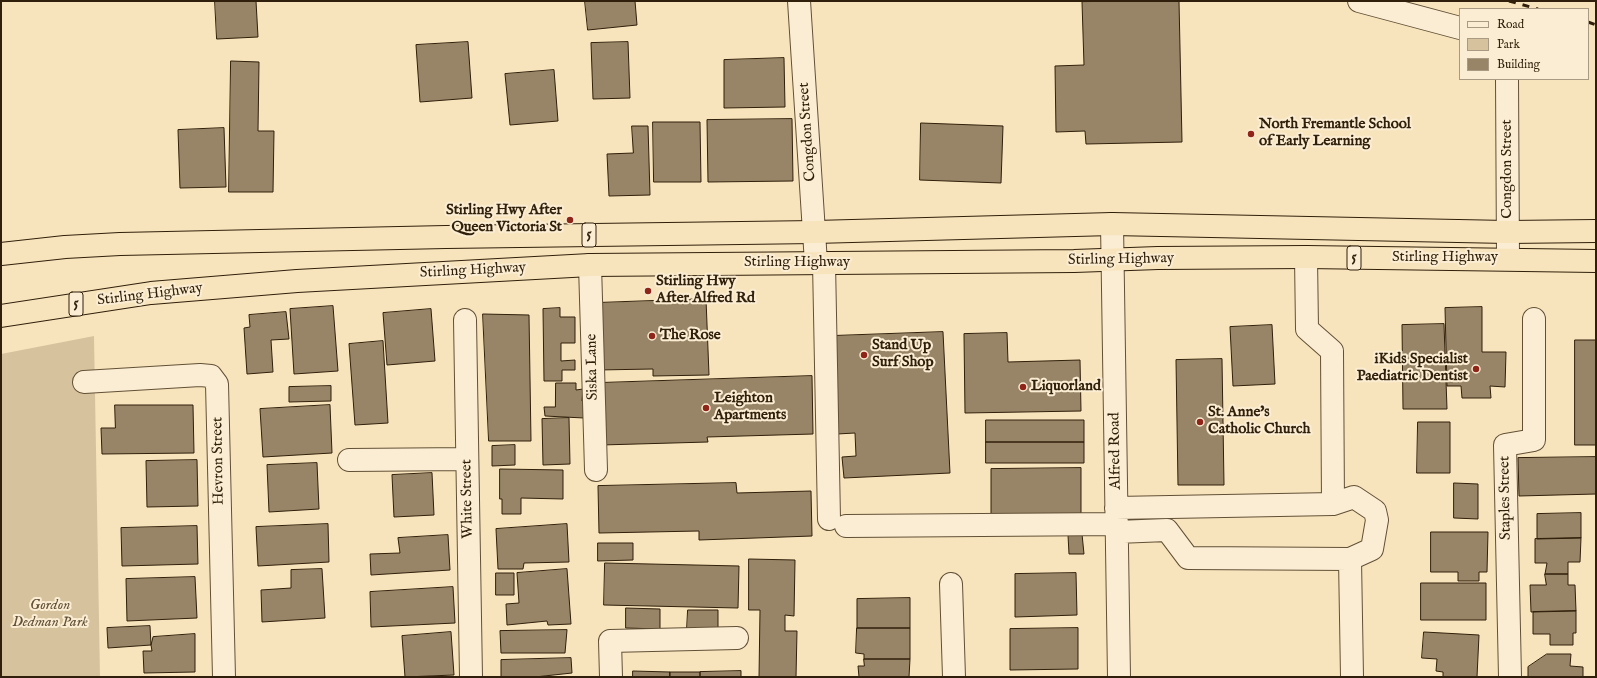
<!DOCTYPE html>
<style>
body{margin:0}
#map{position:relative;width:1597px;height:678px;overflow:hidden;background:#f8e4bc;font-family:"IM FELL English",serif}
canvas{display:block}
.frame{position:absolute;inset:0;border:2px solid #301f0a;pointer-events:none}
.legend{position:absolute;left:1459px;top:8px;width:130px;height:72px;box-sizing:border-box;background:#faedd3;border:1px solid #a99b83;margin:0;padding:5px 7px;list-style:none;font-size:12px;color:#301f0a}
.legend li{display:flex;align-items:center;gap:8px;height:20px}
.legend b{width:20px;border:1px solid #a99b83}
</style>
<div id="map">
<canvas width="1597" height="678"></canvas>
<div class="frame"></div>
<ul class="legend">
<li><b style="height:5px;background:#faedd3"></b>Road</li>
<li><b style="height:11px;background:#d6c39e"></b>Park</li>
<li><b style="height:11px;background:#988567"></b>Building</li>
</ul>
</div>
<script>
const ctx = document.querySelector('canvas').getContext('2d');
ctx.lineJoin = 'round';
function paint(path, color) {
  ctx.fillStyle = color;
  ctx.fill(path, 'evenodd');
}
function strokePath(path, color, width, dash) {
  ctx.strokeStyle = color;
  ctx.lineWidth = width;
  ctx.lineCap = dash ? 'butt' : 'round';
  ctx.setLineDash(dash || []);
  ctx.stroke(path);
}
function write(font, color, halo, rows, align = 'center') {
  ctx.font = font + ' "IM FELL English",serif';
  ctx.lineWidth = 4;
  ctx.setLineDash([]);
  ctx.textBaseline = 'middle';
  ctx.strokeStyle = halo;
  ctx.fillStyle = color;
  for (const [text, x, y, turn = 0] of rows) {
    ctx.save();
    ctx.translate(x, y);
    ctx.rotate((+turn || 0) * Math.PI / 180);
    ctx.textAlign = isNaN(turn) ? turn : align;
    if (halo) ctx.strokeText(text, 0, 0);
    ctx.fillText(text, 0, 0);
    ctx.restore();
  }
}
paint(new Path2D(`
 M94 336 100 677H1V354Z`), '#d6c39e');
const building = new Path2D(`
 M215 1H256L258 37 217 39Z
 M585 1H635L637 25 588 30Z
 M1179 1 1182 142 1086 144 1085 131 1056 132 1055 66 1084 65 1082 2Z
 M468 42 472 98 420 102 416 45Z
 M628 42 630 98 593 99 591 43Z
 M784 58 785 107 724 108V60Z
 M231 61 259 62 258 131H274L273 192H229Z
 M554 70 558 121 510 125 505 74Z
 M792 119 793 181 708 182 707 120Z
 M653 122H700L701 182H654Z
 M921 123 1003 126 1001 183 920 180Z
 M632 126H648L650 195 609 196 607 154 633 153Z
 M224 128 226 187 180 188 178 130Z
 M706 299 709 375 653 376V369L598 370 596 303Z
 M333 306 338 371 294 374 290 309Z
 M1482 307V352H1506L1505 387 1490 386 1491 398H1462L1461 386H1447L1445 308Z
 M560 308V317H575V343H561V361L575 360V370H562V381H544L543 309Z
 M431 309 435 361 387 365 383 313Z
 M286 312 289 339 271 340 273 372 247 374 244 328 250 327 249 315Z
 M483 314 529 315 531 441H489Z
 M1444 324 1447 409H1403L1402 325Z
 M1272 325 1275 384 1233 386 1230 327Z
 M943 332 950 473 844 478 842 457 856 456 855 433 837 434 832 336Z
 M1007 333 1008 362 1080 360 1081 411 965 413 964 334Z
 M1575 340H1596V445H1575Z
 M383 341 388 423 355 425 349 344Z
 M1222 359 1224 485H1178L1176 360Z
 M812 376 813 434 707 437 708 442 601 445 599 383Z
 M556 383H576V390L583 389 582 401H587L584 418 545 416 544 407H555Z
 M331 386V401L289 402V387Z
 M115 405H193L194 453 102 454 101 428H115Z
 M330 405 332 453 263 457 260 409Z
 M569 418 570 464 543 465 542 419Z
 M986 420H1084V442H986Z
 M1418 422H1450V473H1417Z
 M986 442H1084V463H986Z
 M515 445V465L492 466V446Z
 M1596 457V494L1519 496 1518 458Z
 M197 460 198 506 147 507 146 461Z
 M317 463 319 509 269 512 267 465Z
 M1081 468V516L991 517V469Z
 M500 469 563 470V499L521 498V514H502V499H500Z
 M432 473 434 515 394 517 392 475Z
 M736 483 737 493 811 491 812 536 699 540V531L599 533 598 486Z
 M1454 483 1478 484V519L1454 518Z
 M1581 513V538L1537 539V514Z
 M328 524 329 562 258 566 256 527Z
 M567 524 569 562 524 563 523 569H498L496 529Z
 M197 526 198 564 122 566 121 528Z
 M1431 532H1488L1487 572H1479V581H1458V572H1431Z
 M1082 534 1084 554H1069L1068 535Z
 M448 535 450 570 371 575 370 554 400 553 398 538Z
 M1581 538 1580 562H1568V574H1545L1547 563H1535V539Z
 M598 543H633V560L598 561Z
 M749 559 795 560 794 616 785 615V631H797L796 677H759L760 610H749Z
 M605 563 739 566 738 608 604 605Z
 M322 569 325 618 262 622 261 590 291 588V570Z
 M567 569 571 624 548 625 547 621 507 625 506 604 519 603 517 573Z
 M496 573H514V595H496Z
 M1076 573 1077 615 1015 617V574Z
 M1545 574H1568V585H1575L1576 611 1531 612 1530 585H1546Z
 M195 577 197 618 127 621 126 579Z
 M1421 583H1486V620H1421Z
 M453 587 455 623 371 627 370 592Z
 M910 598V628H857V599Z
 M626 608 660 609V629L626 628Z
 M688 610H718V630L687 629Z
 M1576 611V633H1573V645H1550V634H1533V612Z
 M150 626 151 645 108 648 107 628Z
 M857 628H910V659H864V654L856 653Z
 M1078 628V669L1010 670V629Z
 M567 630 565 653H501L500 631Z
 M451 632 454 675 405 677 402 636Z
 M1424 632 1479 635 1477 677H1443V672L1436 671 1437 659 1422 658Z
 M195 634V672L144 673 143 651H152L151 645 153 637Z
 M1547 654H1571L1570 666 1583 667V677H1528V667Z
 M571 658 572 673 535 677H501V660Z
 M864 659H910L909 677H859L858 666H864Z
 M633 671 670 672V677H633Z
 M741 671V677H700V672Z
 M670 672H700V677H670Z`);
paint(building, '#988567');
strokePath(building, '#301f0a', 1);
const minor = new Path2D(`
 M799 1 816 263
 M1359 1 1460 28
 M1507 79 1508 259
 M1112 224 1119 677
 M824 263 829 519
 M590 265 596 470
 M465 320 471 677
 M84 382 200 375 211 376 217 384 224 677
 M349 460 467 459
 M1333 504 1354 497 1375 511 1377 520 1372 549 1350 559
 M1116 508 1333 504 1332 351 1307 329 1306 257
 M846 526 1117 524
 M1117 532 1167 530 1188 558 1350 559 1352 677
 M951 584 954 677
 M611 677 610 641 737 638
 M1510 677 1505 445 1534 440V319`);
const highway = new Path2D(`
 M1 254 65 247 120 244 446 237 815 232 1112 224 1507 232 1596 231
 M1 316 151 293 297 281 590 265 1074 261 1158 258 1306 257 1596 261`);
strokePath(minor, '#625036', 24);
strokePath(highway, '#301f0a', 24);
strokePath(minor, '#faedd3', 22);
strokePath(highway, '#f8e4bc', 22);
strokePath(new Path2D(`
 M1509 1 1538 9
 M1588 22 1596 25`), '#301f0a', 3, [7, 7]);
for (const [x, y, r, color] of [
 [1251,134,4,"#8f2418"],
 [570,220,4,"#8f2418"],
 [648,291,4,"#8f2418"],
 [652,336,4,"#8f2418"],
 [864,355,4,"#8f2418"],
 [1476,369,4,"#8f2418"],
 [1023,387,4,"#8f2418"],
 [706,408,4,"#8f2418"],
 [1200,422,4,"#8f2418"]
]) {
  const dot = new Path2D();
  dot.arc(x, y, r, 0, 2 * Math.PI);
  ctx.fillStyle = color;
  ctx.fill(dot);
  strokePath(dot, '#faedd3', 1.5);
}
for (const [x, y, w] of [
 [589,235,14],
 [1354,258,14],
 [76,304,14]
]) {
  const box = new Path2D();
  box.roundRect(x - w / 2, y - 12, w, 24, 3);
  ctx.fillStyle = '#faedd3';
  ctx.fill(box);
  strokePath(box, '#301f0a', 1);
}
write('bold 14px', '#301f0a', null, [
 ["5",589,235],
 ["5",1354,258],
 ["5",76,304]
]);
write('bold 15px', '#301f0a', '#faedd3', [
 ["North Fremantle School",1259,125],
 ["of Early Learning",1259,142],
 ["Stirling Hwy After",562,211,"right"],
 ["Queen Victoria St",562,228,"right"],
 ["Stirling Hwy",656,282],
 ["After Alfred Rd",656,299],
 ["The Rose",660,336],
 ["Stand Up",872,346],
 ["Surf Shop",872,363],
 ["iKids Specialist",1468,360,"right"],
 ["Paediatric Dentist",1468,377,"right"],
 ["Liquorland",1031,387],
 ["Leighton",714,399],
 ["Apartments",714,416],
 ["St. Anne's",1208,413],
 ["Catholic Church",1208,430]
], 'left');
write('15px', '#301f0a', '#faedd3', [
 ["Congdon Street",808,132,-94],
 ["Congdon Street",1508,169,-90],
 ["Stirling Highway",1445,258],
 ["Stirling Highway",1121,260,-1],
 ["Stirling Highway",797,263],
 ["Stirling Highway",473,271,-3],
 ["Stirling Highway",150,295,-7],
 ["Siska Lane",593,367,-91],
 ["Alfred Road",1116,451,-91],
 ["Hevron Street",219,461,-91],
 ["Staples Street",1506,498,-91],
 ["White Street",468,499,-91]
]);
write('italic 15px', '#625036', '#faedd3', [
 ["Gordon",50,606],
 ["Dedman Park",50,623]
]);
</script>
